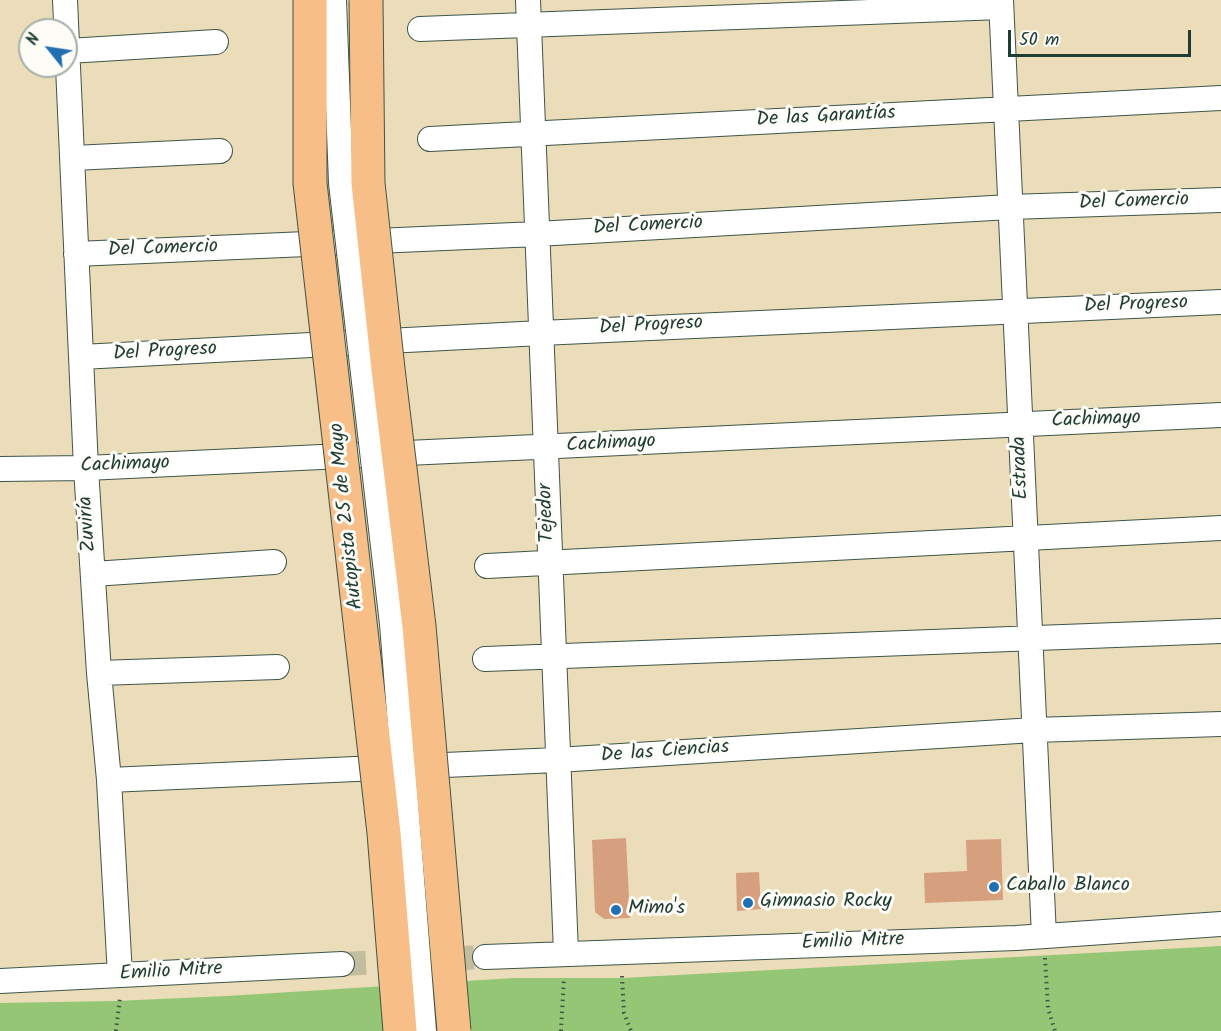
<!DOCTYPE html>
<meta charset="utf-8">
<style>
body{margin:0}
#map{position:relative;width:1221px;height:1031px;overflow:hidden;background:#ebddb9;font-family:Kalam,sans-serif}
canvas{display:block}
.north{position:absolute;left:18px;top:18px;width:60px;height:60px;box-sizing:border-box;background:#fdfcf7;border:2px solid #a4b0a9;border-radius:50%;rotate:300deg;font-size:16px;font-weight:700;line-height:24px;text-align:center;color:#1f3d34}
.north::after{content:'';display:block;margin:auto;width:21px;height:27px;background:#1f6fb2;clip-path:polygon(50% 0,100% 100%,50% 72%,0 100%)}
.scale{position:absolute;left:1008px;top:30px;width:183px;height:27px;box-sizing:border-box;border:3px solid #1f3d34;border-top:0;padding-left:8px;font-size:18px;line-height:21px;white-space:nowrap;color:#1f3d34;-webkit-text-stroke:4px #fdfcf7;paint-order:stroke}
</style>
<div id="map">
<canvas width="1221" height="1031"></canvas>
<div class="north">N</div>
<div class="scale">50 m</div>
</div>
<script>
const ctx = document.querySelector('canvas').getContext('2d');
ctx.lineJoin = 'round';
function paint(path, color) {
  ctx.fillStyle = color;
  ctx.fill(path, 'evenodd');
}
function strokePath(path, color, width, dash) {
  ctx.strokeStyle = color;
  ctx.lineWidth = width;
  ctx.lineCap = dash ? 'butt' : 'round';
  ctx.setLineDash(dash || []);
  ctx.stroke(path);
}
function write(font, color, halo, rows, align = 'center') {
  ctx.font = font + ' Kalam,sans-serif';
  ctx.lineWidth = 6;
  ctx.setLineDash([]);
  ctx.textBaseline = 'middle';
  ctx.strokeStyle = halo;
  ctx.fillStyle = color;
  for (const [text, x, y, turn = 0] of rows) {
    ctx.save();
    ctx.translate(x, y);
    ctx.rotate((+turn || 0) * Math.PI / 180);
    ctx.textAlign = isNaN(turn) ? turn : align;
    if (halo) ctx.strokeText(text, 0, 0);
    ctx.fillText(text, 0, 0);
    ctx.restore();
  }
}
paint(new Path2D(`
 M1221 946V1031H0V1003L115 1001 227 996 514 978H622Z`), '#94c676');
paint(new Path2D(`
 M626 838 630 918 604 919 595 912 592 840Z
 M1001 839 1003 900 925 903 924 873 967 871 966 840Z
 M759 872 761 909 737 911 736 873Z`), '#d6a07f');
strokePath(new Path2D(`
 M342 964 485 957`), '#c2bd9e', 24, [24, 12]);
const minor = new Path2D(`
 M65 0 86 468 99 673 109 780 120 975
 M528 0 566 953
 M1001 0 1044 936
 M420 29 1001 7
 M68 51 216 42
 M430 139 1221 98
 M73 158 220 151
 M76 254 537 234 1010 207 1221 200
 M81 357 541 333 1221 302
 M0 469 86 468 1221 415
 M487 566 1221 528
 M93 574 274 562
 M485 659 1221 631
 M99 673 277 667
 M109 780 557 760 1034 730 1221 724
 M485 957 1016 938 1221 924
 M0 981 342 964`);
strokePath(minor, '#3e5548', 26);
strokePath(new Path2D(`
 M1045 958 1048 1008 1055 1031
 M622 976 624 1013 631 1031
 M116 1031 120 997
 M561 1031 564 978`), '#3e5548', 4, [1.5, 4.5]);
strokePath(minor, '#fff', 24);
const minorBridge = new Path2D(`
 M334 0 341 183 392 624 424 1031`);
const highwayBridge = new Path2D(`
 M310 0V183L384 833 400 1031
 M366 0 368 183 388 369 419 626 454 1031`);
strokePath(minorBridge, '#3e5548', 26, []);
strokePath(highwayBridge, '#3e5548', 35, []);
strokePath(minorBridge, '#fff', 24);
strokePath(highwayBridge, '#f7be87', 33);
for (const [x, y, r, color] of [
 [994,887,6,"#1f6fb2"],
 [748,903,6,"#1f6fb2"],
 [616,910,6,"#1f6fb2"]
]) {
  const dot = new Path2D();
  dot.arc(x, y, r, 0, 2 * Math.PI);
  ctx.fillStyle = color;
  ctx.fill(dot);
  strokePath(dot, '#fdfcf7', 2);
}
write('20px', '#1f3d34', '#fdfcf7', [
 ["De las Garantías",826,118,-3],
 ["Del Comercio",1134,203,-2],
 ["Del Comercio",648,227,-3],
 ["Del Comercio",163,250,-2],
 ["Del Progreso",1136,306,-2],
 ["Del Progreso",651,327,-3],
 ["Del Progreso",165,353,-3],
 ["Cachimayo",1096,421,-2],
 ["Cachimayo",611,445,-3],
 ["Cachimayo",125,466,-2],
 ["Estrada",1022,468,-92],
 ["Tejedor",548,513,-92],
 ["Autopista 25 de Mayo",348,516,-96],
 ["Zuviría",89,524,-94],
 ["De las Ciencias",665,753,-4],
 ["Emilio Mitre",853,943,-2],
 ["Emilio Mitre",171,973,-3]
]);
write('20px', '#1f3d34', '#fdfcf7', [
 ["Caballo Blanco",1006,887],
 ["Gimnasio Rocky",760,903],
 ["Mimo's",628,910]
], 'left');
</script>
